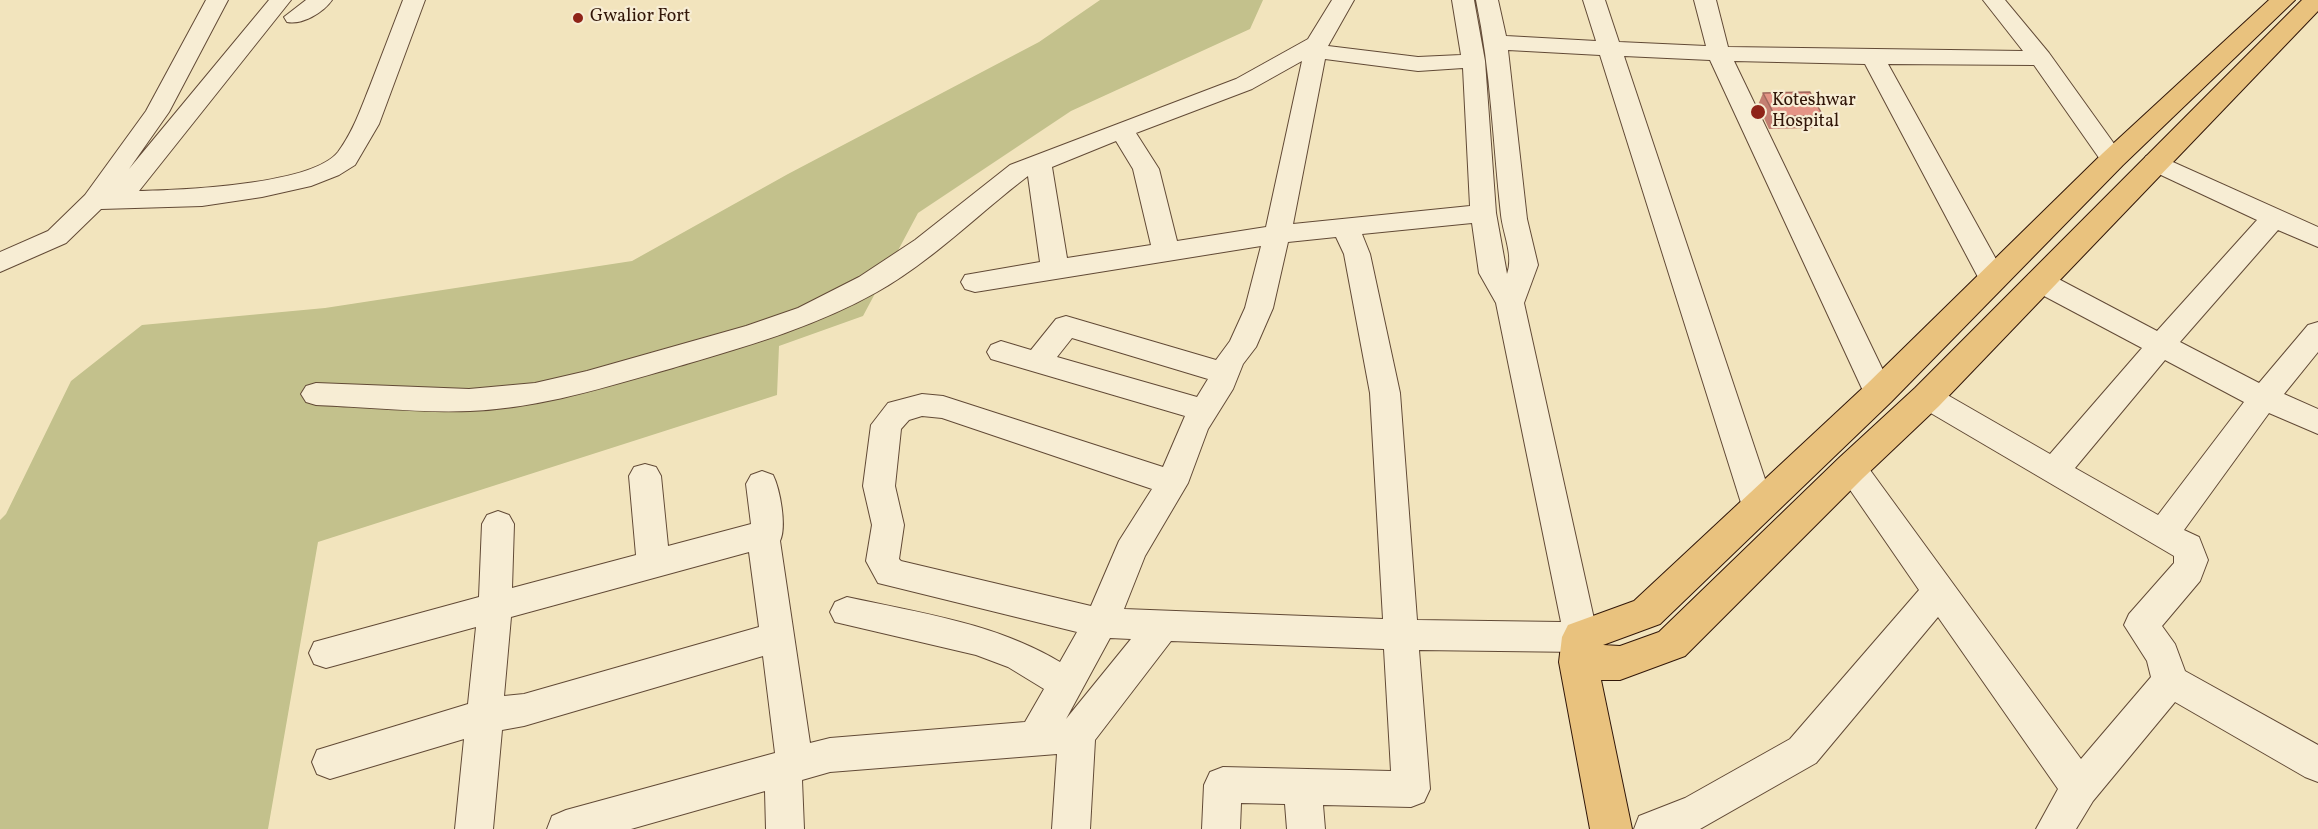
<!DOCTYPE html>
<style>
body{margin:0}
canvas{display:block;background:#f2e4bd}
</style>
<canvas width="2318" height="829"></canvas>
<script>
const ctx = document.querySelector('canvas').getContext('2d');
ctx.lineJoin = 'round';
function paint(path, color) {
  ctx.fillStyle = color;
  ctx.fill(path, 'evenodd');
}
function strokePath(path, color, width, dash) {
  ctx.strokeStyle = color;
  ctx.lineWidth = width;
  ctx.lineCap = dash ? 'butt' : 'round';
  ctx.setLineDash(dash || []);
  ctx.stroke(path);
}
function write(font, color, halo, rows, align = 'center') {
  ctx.font = font + ' Vollkorn,serif';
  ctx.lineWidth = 4.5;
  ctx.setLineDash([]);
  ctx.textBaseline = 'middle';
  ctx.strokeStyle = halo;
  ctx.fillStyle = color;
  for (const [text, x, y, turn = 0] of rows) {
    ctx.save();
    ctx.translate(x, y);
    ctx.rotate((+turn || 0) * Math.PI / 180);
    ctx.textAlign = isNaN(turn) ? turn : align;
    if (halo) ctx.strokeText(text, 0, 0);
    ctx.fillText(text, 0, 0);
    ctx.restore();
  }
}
paint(new Path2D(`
 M1100 0H1263L1250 29 1071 111 918 213 863 316 779 346 777 395 318 542 268 829H0V520L6 514 71 381 142 325 325 308 632 261 788 174 1039 42Z`), '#c3c18c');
const minor = new Path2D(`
 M206 0H228L169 112 129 169 269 0H291L139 191C180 190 312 185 338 152 353 132 361 108 370 86 381 57 392 29 403 0H425L379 124 355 165 339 175 311 186 262 197 202 206 101 209 66 243 0 272V252L48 231 85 195 146 111Z
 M306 0H332C323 13 302 25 287 22L284 17Z
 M1332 0H1354L1328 46 1418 57 1461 55 1452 0H1474L1485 61 1496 213 1507 274C1514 256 1503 234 1501 215 1493 144 1491 71 1476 0H1498L1506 36 1596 41 1583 0H1605L1619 42 1706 46 1694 0H1716L1728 47 2023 51 1983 0H2005L2049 53 2125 159 2122 165 2113 167 2104 165 2034 65 1888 64 2007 279 2003 286 1993 289 1983 286 1979 279 1865 64 1734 61 1894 393 1889 401 1879 404 1869 401 1864 393 1710 60 1624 56 1774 506 1769 515 1758 519 1747 515 1742 506 1600 55 1508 50 1527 219 1538 265 1524 303 1598 637 1593 648 1581 652 1419 650 1430 789 1424 802 1411 807 1323 805 1325 829H1287L1285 804 1241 803 1240 829H1202L1204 785 1210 772 1223 767 1391 771 1384 649 1171 641 1095 740 1090 829H1052L1057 754 830 772 802 780 804 829H766L765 791 631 829H547L552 816 566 810 775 753 763 656 524 726 502 730 493 829H455L464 739 330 779 317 774 312 762 317 750 468 704 476 627 326 668 314 664 309 653 314 642 479 597 482 524 487 515 498 511 509 515 514 524 512 588 636 555 629 476 634 467 645 464 656 467 661 476 668 546 751 524 746 484 751 475 762 471 773 475C780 489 787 527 780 541L810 743 830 738 1025 722 1044 689 1008 667 976 655 835 622 830 612 835 602 847 597C920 613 995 623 1060 662L1077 632 878 583 866 561 872 525 863 486 871 425 888 403 922 394 943 396 1163 467 1185 416 991 359 987 352 991 345 1001 341 1031 350 1056 319 1066 316 1216 360 1230 341 1245 308 1261 246 975 292 965 289 961 282 965 275 1040 262 1028 176C978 214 932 261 877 292 813 328 744 347 673 368 606 387 541 408 470 411 419 413 367 407 316 405L306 402 301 394 306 386 316 383 469 389 535 383 587 371 746 326 798 308 859 277 915 240 1010 165 1236 79 1308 39ZM1325 59 1418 71 1463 68 1470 206 1293 224ZM1302 61 1266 227 1177 241 1159 169 1136 133 1252 89ZM1116 141 1133 169 1151 245 1067 258 1052 167ZM1472 223 1479 273 1496 303 1561 622 1417 620 1400 393 1370 254 1362 234ZM1336 237 1344 254 1370 393 1383 619 1124 609 1145 556 1188 483 1208 429 1233 389 1243 364 1256 347 1273 308 1288 242ZM1072 338 1208 379 1197 397 1057 357ZM922 416 942 418 1152 489 1119 541 1091 606 901 561 899 559 904 525 895 486 901 429 909 420ZM749 552 759 627 524 694 504 696 511 617ZM1110 638 1131 639 1066 719Z
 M2155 154 2318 227V247L2278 230 2180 342 2259 383 2308 325 2318 322V352L2284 394 2318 409V434L2269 413 2184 530 2199 537 2208 560 2200 581 2162 626 2175 644 2185 671 2318 745V782L2305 777 2175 702 2093 801 2076 829H2036L2058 789 1938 617 1816 763 1700 829H1634L1639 816 1685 798 1790 739 1919 590 1835 468 1840 459 1851 456 1862 459 2081 759 2151 677 2147 661 2124 625 2129 614 2174 563V556L1917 405 1912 397 1917 389 1927 386 1937 389 2050 454 2142 348 2029 288 2025 281 2029 274 2039 271 2049 274 2157 331 2257 220 2146 168 2143 162 2146 156ZM2165 360 2244 402 2158 515 2075 468Z`);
const major = new Path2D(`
 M2269 0H2295L2123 165 1891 402 1660 624 1603 645 1620 646 1659 632 1839 458 1915 388 2302 0H2318V11L1939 406 1863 478 1685 656 1620 680H1601L1632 829H1590L1559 662 1562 637 1568 625 1634 601 1867 384 2103 153Z`);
strokePath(minor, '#624a36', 2);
strokePath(major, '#321709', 2);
paint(minor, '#f7edd4');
paint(major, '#e9c27e');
paint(new Path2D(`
 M1763 93 1823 116 1817 128 1769 129 1758 105Z`), '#c47f72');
const building = new Path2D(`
 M1810 92 1823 116H1775L1763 93Z`);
paint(building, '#e49485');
strokePath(building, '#a0685d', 1.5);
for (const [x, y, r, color] of [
 [578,18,6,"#8f2418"],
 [1758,112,8,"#8f2418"]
]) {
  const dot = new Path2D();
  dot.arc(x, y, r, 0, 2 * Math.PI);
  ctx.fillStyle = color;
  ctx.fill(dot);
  strokePath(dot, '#f7edd4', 2);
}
write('18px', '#321709', '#f7edd4', [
 ["Gwalior Fort",590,18],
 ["Koteshwar",1772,102],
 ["Hospital",1772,123]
], 'left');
</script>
